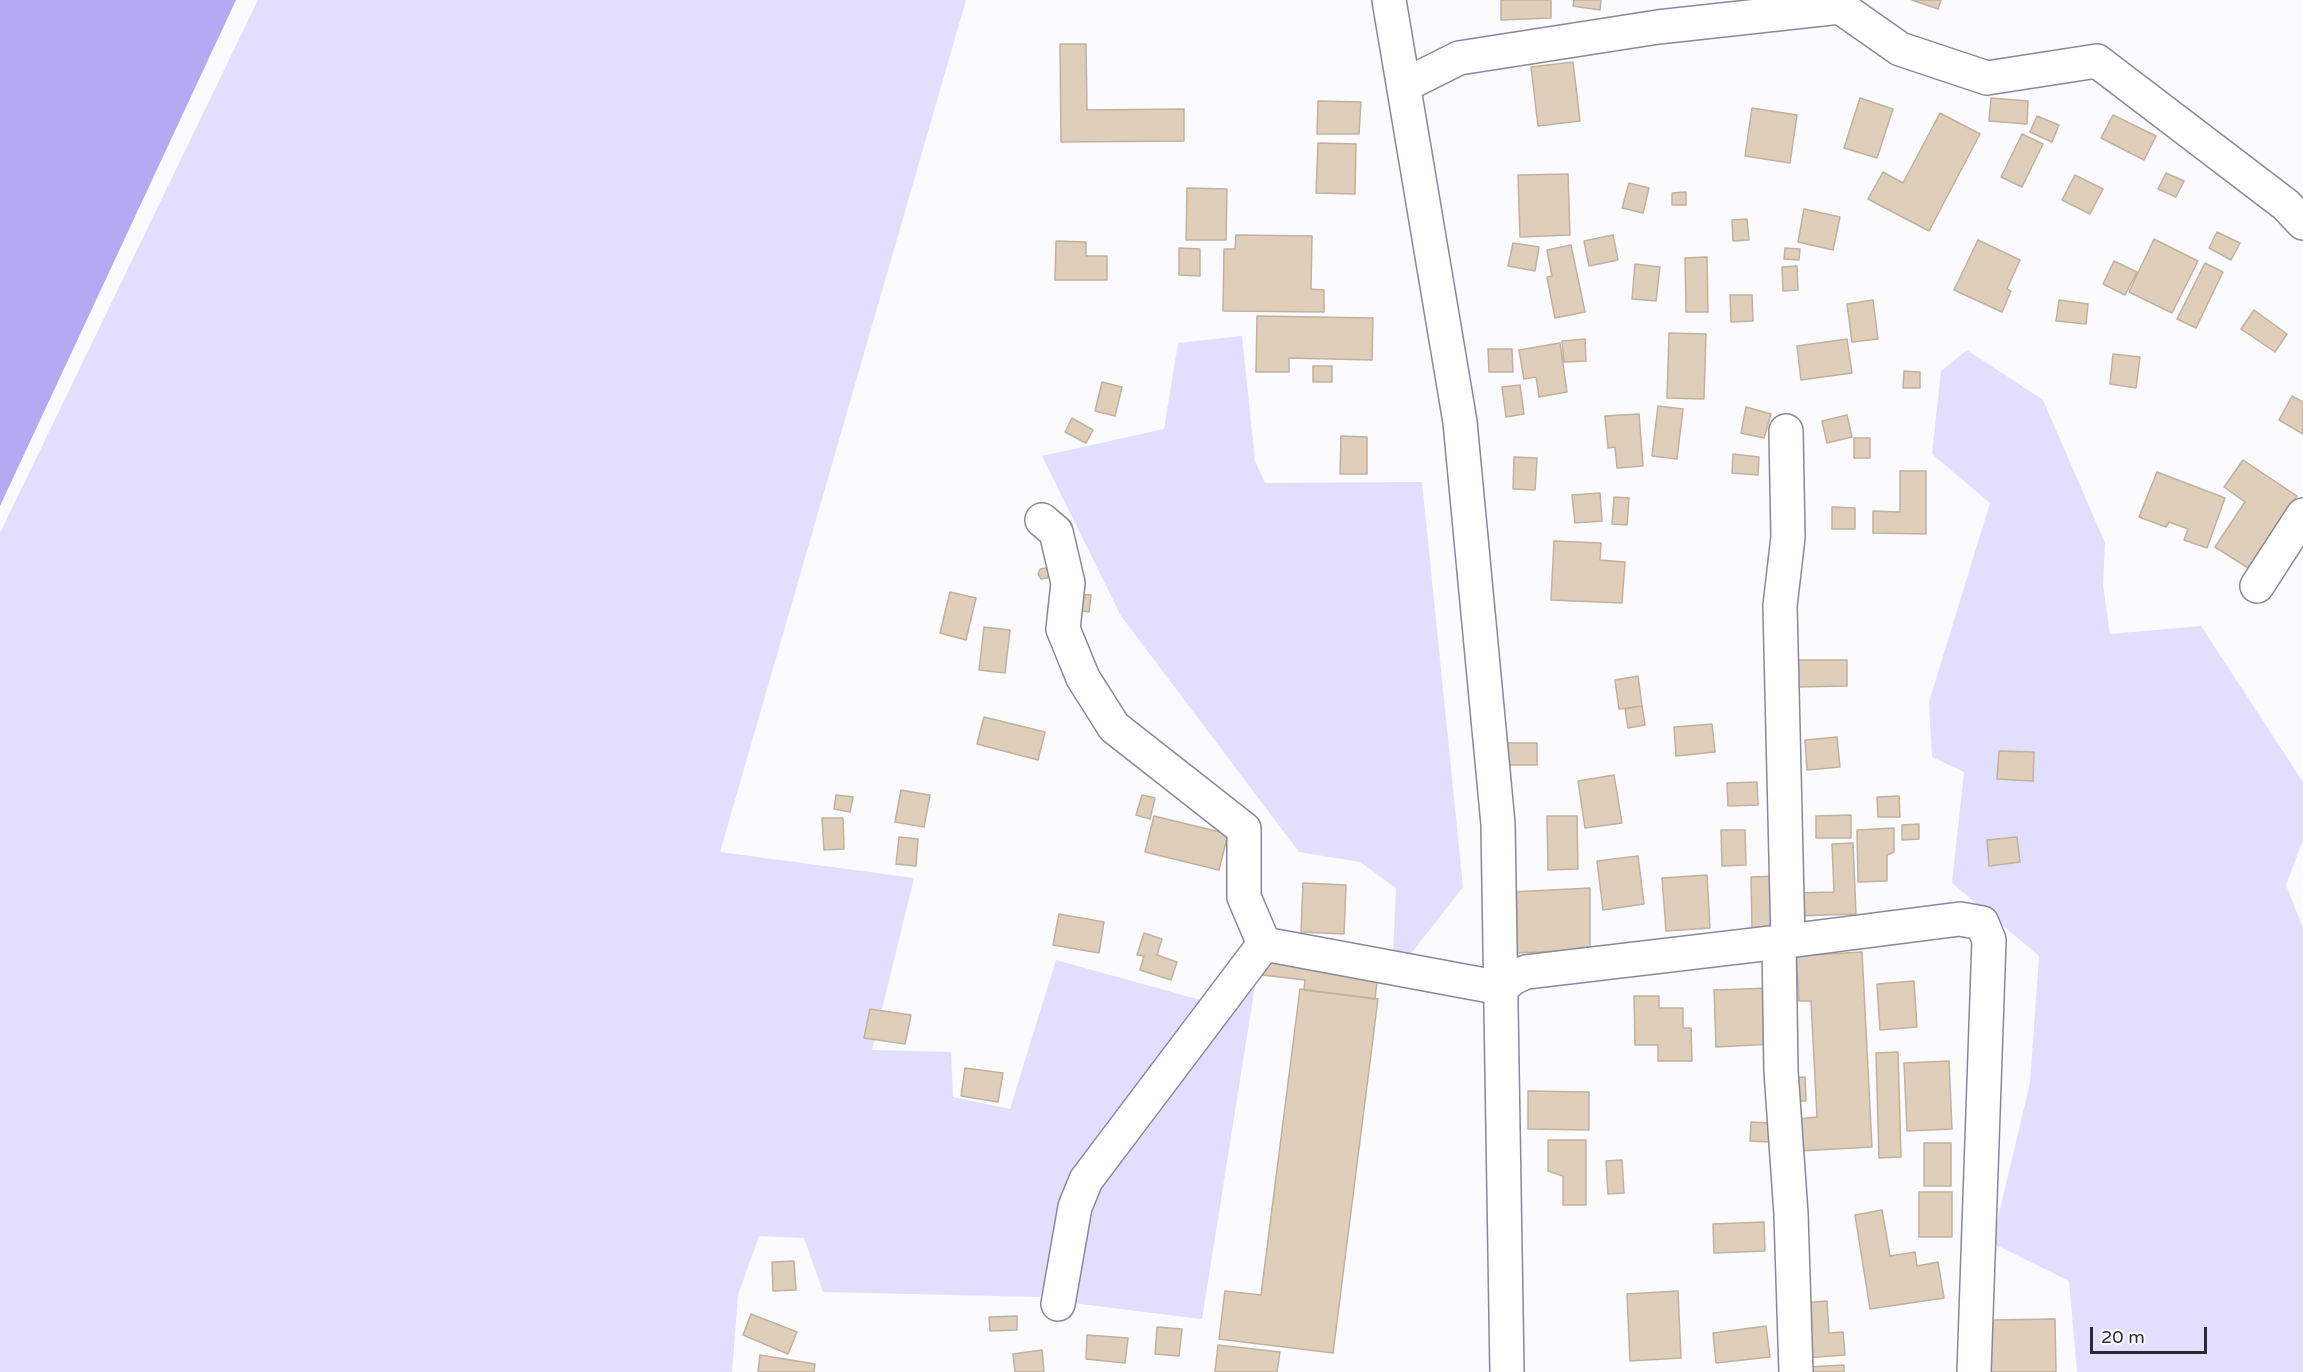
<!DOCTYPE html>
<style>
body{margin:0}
#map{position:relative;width:2303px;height:1372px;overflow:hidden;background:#fafaff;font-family:"Varela Round",sans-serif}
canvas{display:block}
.scale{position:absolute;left:2090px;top:1327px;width:117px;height:27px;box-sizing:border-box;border:3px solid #2b2a33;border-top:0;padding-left:8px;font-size:18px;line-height:21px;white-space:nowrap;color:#2b2a33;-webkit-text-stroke:4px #fafaff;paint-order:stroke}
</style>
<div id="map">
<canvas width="2303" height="1372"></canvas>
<div class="scale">20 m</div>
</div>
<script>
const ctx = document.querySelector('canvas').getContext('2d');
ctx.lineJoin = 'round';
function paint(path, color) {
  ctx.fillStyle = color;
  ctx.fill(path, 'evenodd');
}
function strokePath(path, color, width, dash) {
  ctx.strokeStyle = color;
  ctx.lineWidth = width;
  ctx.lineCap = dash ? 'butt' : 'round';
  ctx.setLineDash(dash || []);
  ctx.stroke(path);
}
paint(new Path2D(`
 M258 0H966L720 852 914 878 872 1050 951 1052 953 1097 1010 1109 1056 960 1208 1002 1071 1175 1040 1297 823 1292 804 1238 759 1236 738 1295 732 1372H0V533Z
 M1242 336 1255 461 1265 483 1422 482 1463 887 1392 978 1396 888 1360 862 1299 852 1121 616 1042 456 1164 429 1178 343Z
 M1967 350 2043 400 2105 543 2103 585 2110 634 2201 626 2303 782V840L2286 885 2303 928V1372H2077L2069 1281 1992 1243 2030 1083 2039 956 1952 883 1964 772 1932 757 1929 702 1990 503 1932 454 1941 371Z
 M1257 973 1202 1319 1073 1303 1097 1184Z`), '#e1defe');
paint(new Path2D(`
 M0 0H236L0 506Z`), '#b3aaf1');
const building = new Path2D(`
 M1501 0H1551V18L1501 20Z
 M1574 0H1601L1600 10 1573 6Z
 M1912 0H1941L1938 9Z
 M1060 44H1086L1087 110 1184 109V141L1061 142Z
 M1573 62 1580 121 1538 126 1531 67Z
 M1860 98 1893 109 1877 158 1844 148Z
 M1991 98 2028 101 2027 124 1989 121Z
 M1318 101 1361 102 1359 134H1317Z
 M1752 108 1797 115 1790 163 1745 156Z
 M1940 113 1980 134 1929 231 1868 199 1883 172 1903 183Z
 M2113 115 2156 136 2144 160 2101 138Z
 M2037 116 2059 125 2052 142 2030 132Z
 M2022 134 2043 144 2022 187 2001 177Z
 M1318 143 1356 144 1355 194 1316 193Z
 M2166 173 2184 181 2176 197 2158 189Z
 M1568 174 1570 235 1520 237 1518 175Z
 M2075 175 2103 189 2090 214 2062 200Z
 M1629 183 1649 188 1643 213 1622 208Z
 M1187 188 1227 189 1226 240H1186Z
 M1686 192V205H1672V193Z
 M1804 209 1840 217 1833 250 1798 242Z
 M1747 219 1749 240 1733 241 1732 220Z
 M2217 232 2240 243 2231 260 2209 248Z
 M1236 235 1312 236 1311 289 1324 290V312L1223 311 1224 249H1235Z
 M1613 235 1618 260 1589 266 1584 241Z
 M2154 239 2198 261 2172 313 2129 292Z
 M1978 240 2020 260 2007 289 2011 291 2002 312 1954 290Z
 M1056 241 1086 242V256H1107V280H1055Z
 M1513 243 1539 247 1535 271 1508 266Z
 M1571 245 1585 312 1555 318 1547 277 1552 276 1547 250Z
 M1179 248 1200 249V276L1179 275Z
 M1785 248 1800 249 1799 260 1784 259Z
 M1707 257 1708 312H1686L1685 258Z
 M2114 261 2137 272 2125 295 2103 284Z
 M2205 263 2223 272 2196 328 2177 319Z
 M1635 264 1660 267 1656 301 1632 299Z
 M1797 266 1798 290 1783 291 1782 267Z
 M1730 295H1752L1753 321 1731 322Z
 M1873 300 1878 339 1852 342 1847 304Z
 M2059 300 2088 304 2086 324 2056 321Z
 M2254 310 2287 334 2275 352 2241 329Z
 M1257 316 1373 318 1372 360 1289 358V372H1256Z
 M1669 333 1706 334 1704 399 1667 398Z
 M1585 339 1586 361 1564 362 1562 341Z
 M1847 339 1852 373 1801 380 1797 346Z
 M1560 343 1567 392 1539 397 1536 377 1524 379 1519 350Z
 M1488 349H1512L1513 372H1489Z
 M2113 354 2140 357 2136 388 2110 384Z
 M1313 366H1332V382H1313Z
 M1904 371 1920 372V388H1903Z
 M1102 382 1122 387 1115 416 1095 411Z
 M1520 385 1524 414 1506 417 1502 387Z
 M2292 396 2303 402V434L2279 420Z
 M1658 406 1683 409 1677 459 1652 456Z
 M1746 407 1771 414 1764 438 1741 433Z
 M1639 414 1643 466 1617 468 1615 447 1608 448 1605 416Z
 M1847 415 1852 437 1827 443 1822 421Z
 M1072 418 1093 430 1086 443 1065 432Z
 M1341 436 1367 437V474H1340Z
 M1854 438H1870V458H1854Z
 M1733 454 1759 457 1758 475 1732 473Z
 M1514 457 1537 458 1535 490 1513 489Z
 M2243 460 2297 496 2248 568 2215 547 2245 502 2224 487Z
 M1900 471H1926V534L1873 533V511L1900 512Z
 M2157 472 2225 498 2207 548 2184 540 2188 529 2169 522 2166 527 2139 517Z
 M1600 493 1602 521 1575 523 1572 495Z
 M1614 497 1629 498 1627 525 1612 524Z
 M1832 507 1855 508V529H1832Z
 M1554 541 1601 543 1600 560 1625 562 1622 603 1551 600Z
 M1046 568 1050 573 1047 578 1041 579 1038 574 1040 569Z
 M950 592 976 598 966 640 940 633Z
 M1076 594 1091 595 1089 612 1075 610Z
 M984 627 1010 630 1005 673 979 670Z
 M1796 660H1847V686L1796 687Z
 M1638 676 1642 706 1619 709 1615 680Z
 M1642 706 1645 725 1628 728 1625 709Z
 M984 717 1045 732 1038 760 977 744Z
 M1712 724 1715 752 1676 756 1674 727Z
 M1837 737 1840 767 1807 770 1805 740Z
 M1506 743H1537V765H1506Z
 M1999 751 2034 752 2033 781 1997 779Z
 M1614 775 1622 823 1585 828 1578 781Z
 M1757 782 1758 805 1728 806 1727 783Z
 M901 790 930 795 924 827 895 822Z
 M836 795 853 797 850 812 834 809Z
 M1142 795 1155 798 1150 819 1136 815Z
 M1899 796 1900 817H1878L1877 797Z
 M1851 815V838H1816V816Z
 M1154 816 1228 834 1219 870 1145 852Z
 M1547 816H1577L1578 869 1548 870Z
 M822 818H843L844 849 824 850Z
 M1919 824V839L1902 840V825Z
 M1894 828V852L1887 855V881L1858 882 1857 830Z
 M1721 830H1745L1746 865 1722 866Z
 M899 837 918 839 916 866 896 864Z
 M2017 837 2020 862 1989 866 1987 840Z
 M1853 843 1856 914 1797 916 1796 893 1834 892 1832 844Z
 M1638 856 1644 904 1603 910 1597 861Z
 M1707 875 1710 928 1666 931 1662 878Z
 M1781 876 1783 929 1752 930 1751 877Z
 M1303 883 1346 885 1344 934 1301 932Z
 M1590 888V950L1514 953 1511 892Z
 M1059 914 1104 922 1099 953 1053 945Z
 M1144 933 1162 939 1157 955 1177 962 1171 980 1140 970 1144 956 1137 955Z
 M1862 952 1872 1147 1799 1151 1797 1119 1817 1117 1811 1001H1799L1796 956Z
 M1264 958 1378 973 1375 999 1304 990 1305 980 1262 975Z
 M1914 981 1917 1027 1880 1030 1877 984Z
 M1771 988 1773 1044 1716 1047 1714 990Z
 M1300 989 1378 999 1333 1353 1219 1339 1225 1291 1261 1295Z
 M1634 996H1659V1008H1683V1028H1691L1692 1061H1658V1045H1635Z
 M870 1009 911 1015 905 1044 864 1038Z
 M1898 1052 1901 1157 1879 1158 1876 1053Z
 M1949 1061 1952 1129 1907 1131 1904 1063Z
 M965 1068 1003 1073 998 1102 961 1096Z
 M1805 1077 1806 1101H1793L1792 1078Z
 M1528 1091 1589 1092V1130L1528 1129Z
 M1751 1122 1769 1123V1142L1750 1141Z
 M1548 1140H1586V1205H1563V1176L1548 1171Z
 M1924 1143H1951V1186H1924Z
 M1622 1160 1624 1193 1608 1194 1606 1161Z
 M1919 1192H1952V1237H1919Z
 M1882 1210 1890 1256 1915 1252 1917 1266 1938 1262 1944 1298 1870 1309 1855 1215Z
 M1764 1222 1765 1251 1714 1253 1713 1224Z
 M794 1261 796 1290 773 1291 772 1262Z
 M1678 1291 1681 1358 1630 1361 1627 1294Z
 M1827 1301 1829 1333 1843 1332 1845 1355 1803 1358 1800 1303Z
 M751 1314 797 1332 788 1354 743 1335Z
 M1017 1316V1330L990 1331 989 1317Z
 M2055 1319 2056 1372H1989V1320Z
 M1766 1326 1770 1357 1716 1363 1713 1333Z
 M1157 1327 1182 1329 1179 1356 1155 1354Z
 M1087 1335 1128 1338 1125 1363 1086 1359Z
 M1218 1345 1280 1352 1277 1372H1215Z
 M1042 1350 1044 1372H1015L1013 1354Z
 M760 1355 815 1364 814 1372H758Z
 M1844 1365V1372H1808V1367Z`);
paint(building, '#deceba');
strokePath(building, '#c1b19d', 1.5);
const minor = new Path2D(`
 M1389 0 1460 422 1498 824 1507 1372
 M1405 85 1459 58 1658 27 1840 7 1900 49 1987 78 2097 61 2286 205 2303 223
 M1786 431 1788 537 1780 606 1788 941 1960 919 1982 923 1989 940 1974 1372
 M1042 520 1056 532 1068 583 1063 629 1083 678 1114 727 1244 829V897L1264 944
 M2257 586 2303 515
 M1779 943 1781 1071 1791 1214 1796 1372
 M1264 944 1501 988 1513 978 1526 972 1788 941
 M1058 1304 1075 1207 1086 1180 1264 944`);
strokePath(minor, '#89879d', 36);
strokePath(minor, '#fff', 33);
</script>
